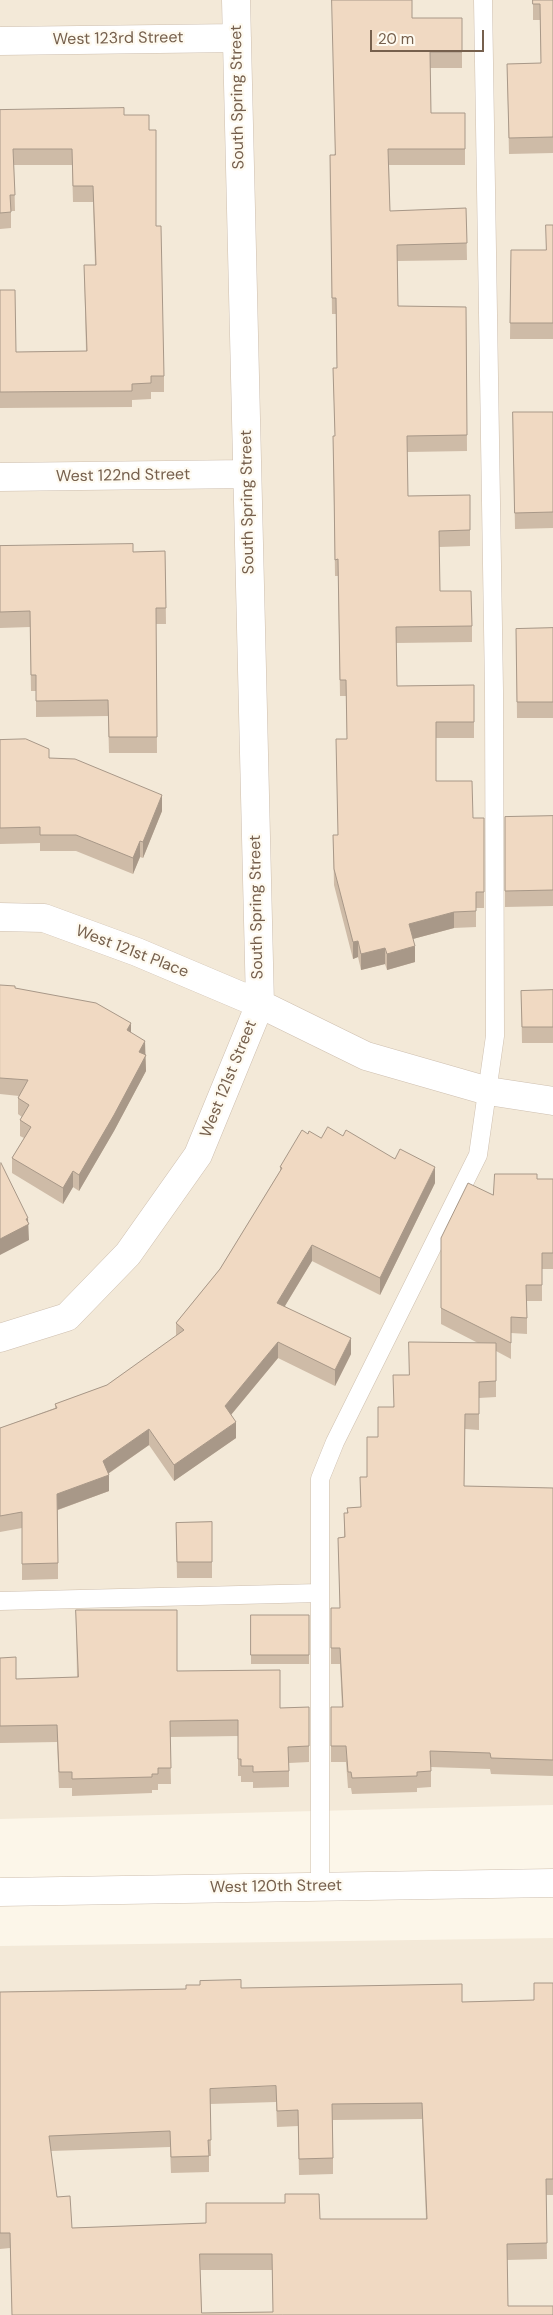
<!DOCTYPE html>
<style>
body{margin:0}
#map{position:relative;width:553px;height:2315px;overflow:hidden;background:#fcf6e9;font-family:"DM Sans",sans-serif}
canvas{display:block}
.scale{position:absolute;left:370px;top:30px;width:114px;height:22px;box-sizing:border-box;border:2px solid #76604d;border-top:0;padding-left:6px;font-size:15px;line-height:18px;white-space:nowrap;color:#76604d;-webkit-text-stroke:4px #fefaf0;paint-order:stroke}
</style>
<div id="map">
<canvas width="553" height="2315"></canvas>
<div class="scale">20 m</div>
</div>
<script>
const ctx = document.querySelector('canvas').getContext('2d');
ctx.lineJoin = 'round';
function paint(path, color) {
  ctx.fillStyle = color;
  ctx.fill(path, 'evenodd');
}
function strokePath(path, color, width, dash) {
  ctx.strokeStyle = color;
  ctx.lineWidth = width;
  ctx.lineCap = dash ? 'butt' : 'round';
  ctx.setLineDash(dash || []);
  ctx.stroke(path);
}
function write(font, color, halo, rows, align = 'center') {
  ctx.font = font + ' "DM Sans",sans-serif';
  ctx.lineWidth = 4.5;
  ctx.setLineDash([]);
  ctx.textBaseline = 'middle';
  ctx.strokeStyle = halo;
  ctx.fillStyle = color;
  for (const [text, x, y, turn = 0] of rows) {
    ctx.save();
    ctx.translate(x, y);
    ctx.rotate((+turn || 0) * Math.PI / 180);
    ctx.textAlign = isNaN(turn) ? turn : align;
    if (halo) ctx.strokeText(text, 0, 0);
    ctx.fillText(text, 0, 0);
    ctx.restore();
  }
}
paint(new Path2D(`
 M0 0H553V1805L0 1819Z
 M553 1938V2315H0V1946Z`), '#f3e9d8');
const service = new Path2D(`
 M0 1601 319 1593
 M320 1887V1479L335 1442 478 1155 495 1036 494 690 483 0`);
const minor = new Path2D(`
 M0 41 237 38
 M0 477 247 474
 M0 917 44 918 137 952 260 1004 366 1056 488 1091 553 1101
 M0 1338 67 1317 128 1254 198 1155 260 1004 236 0`);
const tertiary = new Path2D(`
 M0 1892 553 1883`);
strokePath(service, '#cebfaf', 19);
strokePath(minor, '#cebfaf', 29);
strokePath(tertiary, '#cebfaf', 29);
strokePath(service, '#fff', 18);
strokePath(minor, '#fff', 28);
strokePath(tertiary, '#fff', 28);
paint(new Path2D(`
 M533 0H553V153L509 154 507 64 541 63 540 20H533Z
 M412 18H462V68H430L431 113H465V165H389L390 211 466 208 467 260 397 261 398 306 466 307 467 451 407 452 408 496 470 495V546L439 547 440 591 472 626V642L396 643 397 686 474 685V738H436V781L473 818H484V908H476V927L454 928 413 939 415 962 387 970 385 964 361 970 358 957 353 959 334 885 333 835H338L347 739 346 696H340L338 576H335L333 436H335L333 368H337L336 314H332L330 155H334Z
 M0 110 124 115 149 130 156 226 164 376V392H151V399L132 400V407L0 408V290L16 352 86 351 84 265H95L93 202H73L72 165H14L15 211H11V228L0 229Z
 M553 225V339H510L511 250H546Z
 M513 412H553V528L515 529Z
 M0 546 133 552 165 551 166 624H156L157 753H109L108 716 36 717V691H31L30 627 0 628Z
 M553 628V718H517L516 629Z
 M0 740 49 758 162 811 143 858 140 857 133 874 76 851H40V843L0 844Z
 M553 816V906L505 907V817Z
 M0 985 15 988 131 1033 145 1055 146 1071 114 1131 79 1191 73 1187 63 1204 12 1173V1158L24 1138 20 1136V1120L22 1117 18 1114V1098L19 1096 0 1094Z
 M553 990V1043H522L521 991Z
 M308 1134 321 1138 343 1136 435 1183 380 1295 312 1261 285 1306 351 1354 335 1386 278 1358 231 1415 236 1438 174 1481 149 1445 108 1474 109 1491 58 1510V1579L22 1580V1528L0 1532V1428L55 1408V1404L107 1385 176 1337V1323L220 1269 280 1171V1167Z
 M537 1179H553V1269H542V1301H527V1334L511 1333V1359L496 1351V1397L479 1398V1430L465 1429 464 1486 553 1488V1776L491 1774 490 1769 431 1767V1787L417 1788V1792L352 1794 351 1788H348L346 1762H331V1707H342L340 1664H331V1608H340L338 1538 344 1537V1513H347V1508L361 1507 367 1477 378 1437 409 1375 478 1343 441 1324V1238L493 1195Z
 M212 1522V1578H177L176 1523Z
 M76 1610 177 1671 280 1708 309 1707V1762L289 1763V1787L253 1788V1782H241V1776H238V1736L170 1737 171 1784H158V1790H152V1793L72 1796V1788H59L57 1742 0 1743V1658L16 1679 77 1677Z
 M251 1615H309V1664H251Z
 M553 1983V2195H546L547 2259 507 2260 508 2306 553 2315H12L10 2248 0 2249V1992L241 1988 462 2002 534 2000ZM276 2102 277 2127 298 2126 299 2175 333 2174V2120L422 2119 426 2219H320L72 2228 57 2197 51 2151 170 2147 171 2173 209 2172V2156H211L210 2104ZM200 2270H272L273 2312 202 2313Z`), '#cebba7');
paint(new Path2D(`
 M162 795V811L143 858V842Z
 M140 841V857L133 874V858Z
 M454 912V928L409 940V924Z
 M358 941V957L353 959V942Z
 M415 946V962L387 970V954Z
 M385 948V964L361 970V954Z
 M131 1023V1039L127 1030Z
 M145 1041 146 1071 114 1131 79 1191V1175L139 1052Z
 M435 1167V1183L380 1295V1278Z
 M73 1171V1187L63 1204V1188Z
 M28 1218 29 1240 0 1255V1239Z
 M312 1245V1261L277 1319V1303Z
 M351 1338V1354L335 1386V1370Z
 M278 1342V1358L225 1422V1406Z
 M236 1422V1438L174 1481V1465Z
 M149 1429V1445L103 1477V1461Z
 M109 1475V1491L57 1510V1494Z`), '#a89888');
const building = new Path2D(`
 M332 0H412V18H462V52H430L431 113H465V149H388L390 211 466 208 467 243 397 245 398 306 466 307 467 435 407 436 408 496 470 495V530L439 531 440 591H471L472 626 396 627 397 686 474 685V722H436V781H472L473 818H484V892H476V911L454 912 409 924 415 946 387 954 385 948 361 954 358 941 353 942 334 869 333 835H338L336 739H347L346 680H340L338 559 335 560 334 487 333 436H335L333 368H337L336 298H332L330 155H335Z
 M533 0H553V137L509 138 507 64 541 63 540 4H533Z
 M124 108V115H149V130H156V226H161L164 376H151V383L132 384V391L0 392V290H15L16 352 87 351 84 265H96L93 186H73L72 149H13L15 195H10L11 212 0 213V110Z
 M546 225H553V323H510L511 250H546Z
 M513 412H553V512L515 513Z
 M133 544V552L165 551 166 608H156L157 737H109L108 700 36 701V675H31L30 611 0 612V546Z
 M553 628V702H517L516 629Z
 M26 739 49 749V758L75 759 162 795 143 842 140 841 133 858 76 835H40V827L0 828V740Z
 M553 816V890L505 891V817Z
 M0 985 15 986V988L96 1003 131 1023 127 1030 145 1041 139 1052 146 1055 114 1115 79 1175 73 1171 63 1188 12 1158 31 1127 20 1120 29 1105 18 1098 28 1080 0 1078Z
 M553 990V1027H522L521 991Z
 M328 1127 343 1136 346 1130 395 1159 400 1149 435 1167 380 1278 312 1245 277 1303 351 1338 335 1370 278 1342 225 1406 236 1422 174 1465 149 1429 103 1461 109 1475 57 1494 58 1563 22 1564V1512L0 1516V1428L57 1408 55 1404 107 1385 184 1330 176 1323 220 1269 282 1168 280 1167 302 1130 308 1134 309 1131 321 1138Z
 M1 1163 28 1218 26 1219 29 1224 0 1239V1164Z
 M495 1174H537V1179H553V1253H542V1285H526L527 1318 511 1317V1343L441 1308V1238L468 1183 493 1195Z
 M409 1342 496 1343V1381L479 1382V1414H465L464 1486 553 1488V1760L491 1758 490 1753 430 1751 431 1771 417 1772V1776L352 1778 351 1772H348L346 1746H331V1707H343L340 1648H331V1608H340L338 1538 345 1537 344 1513H348L347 1508 361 1507 360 1477H367V1437H378V1407H394L393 1375H409Z
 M212 1522V1562H177L176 1523Z
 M76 1610H177V1671L280 1670V1708L309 1707V1746L288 1747 289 1771 253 1772V1766H241V1759H238V1720L170 1721 171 1768H158V1774H152V1777L72 1779V1772H59L57 1725 0 1726V1658L16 1657V1679L78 1677Z
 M251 1615H309V1655H251Z
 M241 1980V1988L462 1984V2002L534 2000V1983H553V2179H546L547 2243 507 2244 508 2306H553V2315H12L10 2233H0V1992L186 1989V1985H200V1981ZM276 2086 277 2111 298 2110 299 2159 333 2158 332 2104 422 2103 427 2219H320L319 2194H285V2203H206V2223L72 2228 70 2196 57 2197 49 2136 170 2131 171 2157 209 2156 208 2140H211L210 2089ZM200 2254H272L273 2312 202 2313Z`);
paint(building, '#f0d9c2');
strokePath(building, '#a89888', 1);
write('16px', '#76604d', '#fefaf0', [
 ["West 123rd Street",118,39,-1],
 ["South Spring Street",238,97,-91],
 ["West 122nd Street",123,476,-1],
 ["South Spring Street",248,502,-91],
 ["South Spring Street",257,907,-91],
 ["West 121st Place",132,952,21],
 ["West 121st Street",229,1079,-68],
 ["West 120th Street",276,1887,-1]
]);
</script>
